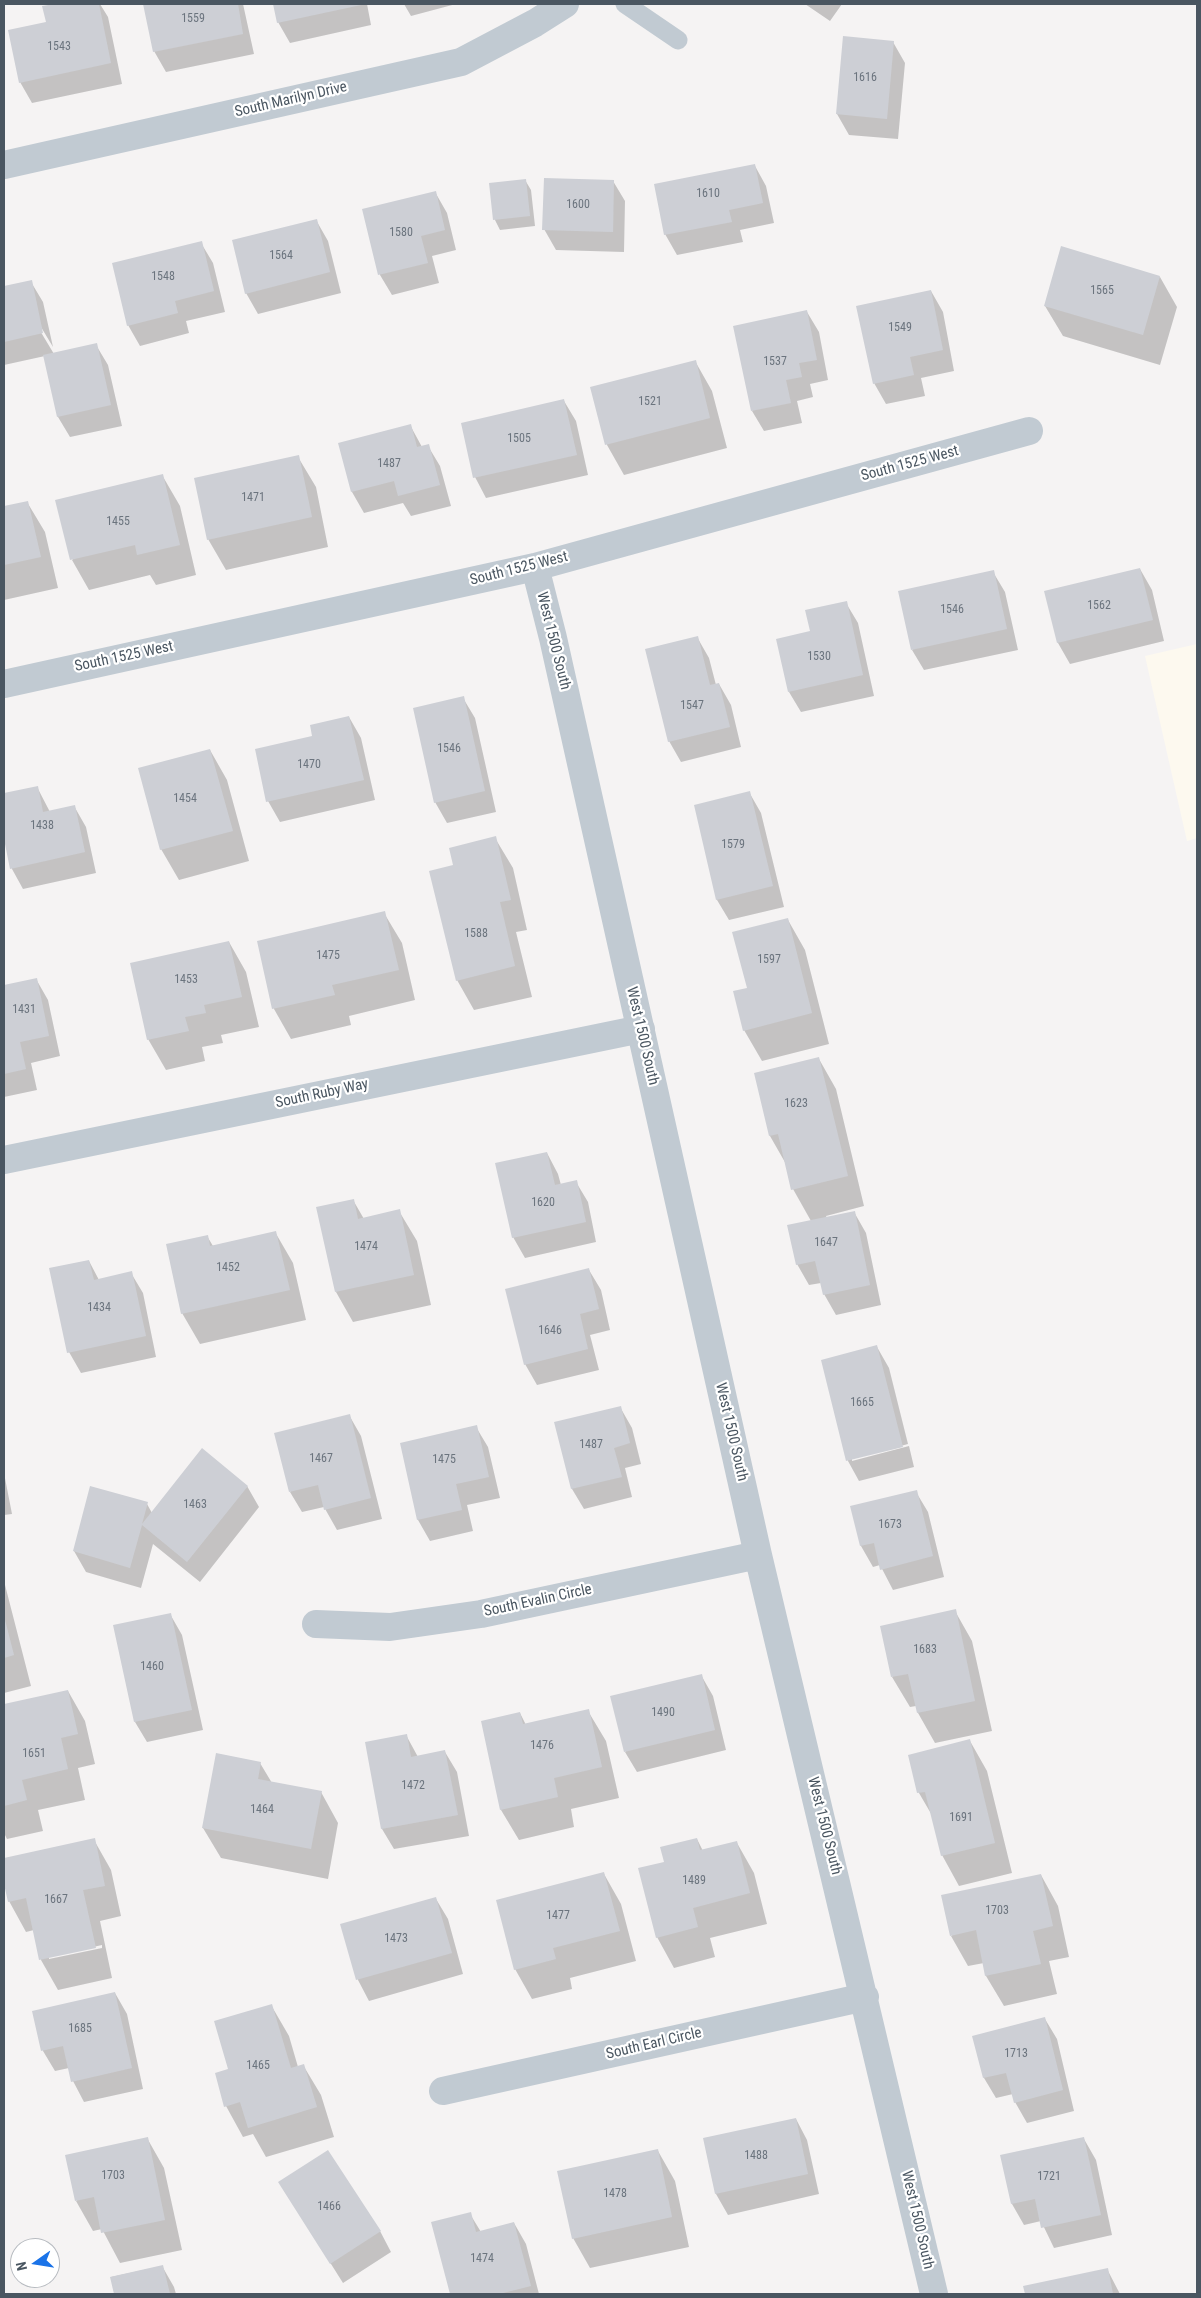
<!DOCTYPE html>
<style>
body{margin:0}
#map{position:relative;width:1201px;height:2298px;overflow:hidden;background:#f5f3f3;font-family:"Roboto Condensed",sans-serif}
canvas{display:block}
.frame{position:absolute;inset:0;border:5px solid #4a5661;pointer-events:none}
.north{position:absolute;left:10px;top:2238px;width:50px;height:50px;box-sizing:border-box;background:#fff;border:1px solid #b7bbc0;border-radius:50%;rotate:257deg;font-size:14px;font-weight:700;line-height:20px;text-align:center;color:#4a5661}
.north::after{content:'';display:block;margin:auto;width:18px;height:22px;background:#1a73e8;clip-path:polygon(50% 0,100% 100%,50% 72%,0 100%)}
</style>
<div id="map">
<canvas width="1201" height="2298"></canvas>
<div class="frame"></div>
<div class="north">N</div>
</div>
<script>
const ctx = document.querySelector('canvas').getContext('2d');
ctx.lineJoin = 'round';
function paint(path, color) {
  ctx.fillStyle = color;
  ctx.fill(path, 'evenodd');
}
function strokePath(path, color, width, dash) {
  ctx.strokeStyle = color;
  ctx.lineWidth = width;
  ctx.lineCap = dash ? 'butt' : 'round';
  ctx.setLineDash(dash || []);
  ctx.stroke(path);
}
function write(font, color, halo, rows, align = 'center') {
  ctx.font = font + ' "Roboto Condensed",sans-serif';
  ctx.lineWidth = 4.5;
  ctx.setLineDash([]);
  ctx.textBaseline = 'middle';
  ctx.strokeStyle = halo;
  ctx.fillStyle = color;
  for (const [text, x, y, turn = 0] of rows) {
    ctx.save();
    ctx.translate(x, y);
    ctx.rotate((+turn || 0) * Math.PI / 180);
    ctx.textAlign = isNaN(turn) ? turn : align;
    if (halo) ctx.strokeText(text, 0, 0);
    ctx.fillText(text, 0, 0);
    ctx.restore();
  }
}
paint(new Path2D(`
 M1197 644V838L1187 841 1145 656Z`), '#fdf9ef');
paint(new Path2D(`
 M60 4H100L108 17 122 84 32 103 20 82 47 23 44 7Z
 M144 4H243L254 54 166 72 154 51Z
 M274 4H367L371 25 290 43 278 22Z
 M404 4H456L411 16Z
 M805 4H842L830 21Z
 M844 37 893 42 905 63 898 139 849 135 837 114Z
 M755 166 766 186 774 223 740 230 743 242 677 255 665 234Z
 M525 180 531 190 535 226 500 230 495 220 491 184Z
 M613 181 625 201 624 252 556 250 544 229Z
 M435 192 447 213 456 250 432 256 439 283 392 295 380 275 364 210Z
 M316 220 328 241 341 293 258 314 246 293Z
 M201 243 213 263 225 312 186 321 189 333 140 346 128 325Z
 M1160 277 1177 307 1160 365 1063 336 1045 306Z
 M31 282 43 302 53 347 41 327 39 329 54 354 96 345 108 365 122 426 70 437 58 417 45 356 4 365V288Z
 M931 291 943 312 954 371 921 378 925 396 886 404 874 383Z
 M807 312 819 332 828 380 810 384 813 397 797 401 802 423 764 431 752 411Z
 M695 361 712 391 727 448 624 475 607 445 592 388Z
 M564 401 576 421 588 475 486 498 475 477Z
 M410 425 422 447 428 446 440 466 451 506 411 516 403 503 364 513 352 492 339 444Z
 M298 457 316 487 328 547 226 570 208 539Z
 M162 475 180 506 196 575 156 585 150 575 89 590 72 560Z
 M27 502 45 532 58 588 4 600V507Z
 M1140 569 1152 590 1164 641 1070 664 1058 643 1046 592Z
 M993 572 1005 592 1018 650 924 670 912 650Z
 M846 603 858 623 874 696 801 712 789 692 811 632Z
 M697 637 709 658 716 685 719 684 731 705 741 747 681 762 669 741Z
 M463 698 475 718 496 812 447 823 435 802Z
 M349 717 361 738 375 800 280 822 268 801 314 737Z
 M210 750 227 780 249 861 179 880 161 849Z
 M37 787 50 812 74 806 86 827 96 873 23 889 12 869 4 834V795Z
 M749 792 761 813 784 907 729 920 717 900 695 806Z
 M495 838 513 868 527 930 516 932 532 997 474 1010 457 980Z
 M384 913 402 943 415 1000 349 1016 351 1025 291 1039 274 1009 258 942Z
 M788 920 805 950 829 1044 762 1061 744 1030 748 989Z
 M229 942 246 972 259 1027 221 1035 223 1043 202 1047 205 1061 166 1070 148 1039Z
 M36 979 48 1000 60 1056 31 1063 37 1090 4 1097V986Z
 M819 1059 836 1089 864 1206 826 1216 827 1218 854 1212 866 1233 881 1305 836 1315 824 1294 821 1283 809 1285 797 1264 811 1221 793 1189 786 1164 770 1136 755 1074Z
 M547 1153 558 1174 561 1185 576 1182 588 1202 596 1242 525 1258 513 1237Z
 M353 1200 364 1219 399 1211 417 1241 431 1305 353 1322 336 1292Z
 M275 1232 293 1263 306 1320 200 1344 182 1313 207 1236 213 1246Z
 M89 1261 99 1280 131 1273 143 1293 156 1357 81 1373 69 1352Z
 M589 1270 601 1290 610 1330 590 1335 599 1370 537 1385 525 1364Z
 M877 1347 889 1368 908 1444 852 1459V1461L909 1446 914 1467 859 1481 848 1461 822 1361Z
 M620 1407 632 1428 641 1464 625 1468 632 1497 584 1509 572 1489 556 1423Z
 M349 1415 361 1436 382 1519 337 1530 324 1507 302 1512 290 1492Z
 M476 1427 488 1447 500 1498 467 1505 473 1531 430 1541 418 1520 401 1444Z
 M4 1473 12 1514 4 1515Z
 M247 1486 259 1507 200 1582 153 1544 141 1588 86 1572 74 1551 147 1504 152 1513Z
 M916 1492 928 1512 944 1577 893 1590 880 1565 873 1567 861 1546 851 1507Z
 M4 1581 31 1686 4 1693Z
 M955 1611 972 1641 992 1731 935 1743 918 1713 916 1706 910 1707 892 1677Z
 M170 1614 182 1635 203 1730 147 1742 135 1722Z
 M701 1675 713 1696 726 1750 637 1772 625 1752Z
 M68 1691 85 1721 95 1764 78 1768 85 1800 38 1810 43 1831 7 1839 4 1833V1705Z
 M588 1711 606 1741 619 1798 571 1809 574 1827 519 1840 501 1810 520 1713 526 1725Z
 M406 1735 418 1757 445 1752 457 1772 469 1836 394 1849 382 1829 366 1743Z
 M970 1741 987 1771 1012 1873 959 1886 942 1855 933 1817 919 1793 910 1756Z
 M260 1763 272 1783 321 1792 338 1823 328 1879 221 1858 203 1828Z
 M697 1839 703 1851 737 1843 754 1873 767 1924 710 1938 715 1957 674 1968 657 1937 665 1863Z
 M94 1840 111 1870 121 1916 100 1921 112 1978 58 1990 41 1960 34 1930 26 1932 9 1901 4 1878V1859ZM102 1945V1948L49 1959V1957Z
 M604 1874 621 1904 636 1961 570 1978 572 1989 532 1999 515 1969Z
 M1041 1875 1058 1906 1069 1957 1049 1961 1057 1994 1004 2006 986 1976 984 1963 968 1966 951 1936Z
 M436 1899 448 1919 463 1974 369 2001 358 1980 342 1925Z
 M115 1993 127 2014 143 2089 84 2102 73 2081 69 2068 55 2071 43 2051 34 2012Z
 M271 2005 289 2036 298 2067 303 2065 321 2095 334 2137 266 2157 253 2134 243 2137 226 2106 229 2070Z
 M1045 2019 1057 2039 1074 2111 1027 2123 1015 2102 1013 2094 996 2098 984 2078 974 2037Z
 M796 2119 807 2140 819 2194 728 2215 716 2194 704 2139Z
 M147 2138 164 2168 182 2250 120 2263 102 2229 93 2231 76 2201Z
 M1084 2139 1096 2160 1112 2235 1054 2248 1041 2221 1024 2225 1012 2204 1002 2156Z
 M658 2151 675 2181 689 2247 590 2268 573 2238Z
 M280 2183 380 2231 391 2252 343 2283Z
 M470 2214 481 2232 514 2223 526 2244 539 2294H451L433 2223Z
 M162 2266 174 2287 176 2294H115L111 2277Z
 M1107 2269 1120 2294H1026L1024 2287Z`), '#0003');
paint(new Path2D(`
 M54 4H99L111 63 19 83 8 30 46 22 42 6Z
 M143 4H238L243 34 153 52Z
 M273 4H361V5L277 23Z
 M843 36 894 41 887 119 836 114Z
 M755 164 763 203 729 210 732 222 664 235 654 184Z
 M544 178 614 180 613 232 542 230Z
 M526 179 530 216 493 220 489 183Z
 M436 191 445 230 421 236 428 263 378 275 362 209Z
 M317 219 330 272 245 294 232 240Z
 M202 241 214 291 175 301 178 313 127 326 112 263Z
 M1061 246 1160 276 1143 335 1044 306Z
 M32 280 43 333 4 342V286Z
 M931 290 943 350 910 357 914 375 873 384 856 306Z
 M807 310 817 360 799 363 802 377 786 380 791 403 751 411 733 326Z
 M97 343 111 405 57 417 43 355Z
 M696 360 710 418 605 445 590 387Z
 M564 399 577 455 473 478 461 423Z
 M411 424 417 447 429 444 440 485 398 496 394 481 351 492 338 443Z
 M299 455 312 517 207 540 194 478Z
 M163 474 180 545 137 555 135 545 70 560 55 500Z
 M28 501 41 557 4 565V506Z
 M1140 568 1153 620 1057 643 1044 591Z
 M994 570 1007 629 911 650 898 591Z
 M847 601 863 675 788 692 776 639 810 631 805 610Z
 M698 636 710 685 719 683 730 727 668 742 645 649Z
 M464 696 485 791 434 803 413 708Z
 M349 716 364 780 266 802 255 749 312 736 310 725Z
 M210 749 233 831 160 850 138 768Z
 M38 786 43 812 75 805 85 852 10 869 4 839V793Z
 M750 791 773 886 716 900 694 805Z
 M496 836 511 900 500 902 515 966 456 981 429 871 453 865 449 848Z
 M385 911 399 970 332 985 335 995 272 1009 257 941Z
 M788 918 812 1013 743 1031 733 991 747 988 732 932Z
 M229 941 242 997 204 1005 206 1013 185 1017 189 1031 147 1040 130 963Z
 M37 978 49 1036 20 1042 26 1069 4 1074V985Z
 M819 1057 848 1176 791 1190 778 1134 769 1136 754 1073Z
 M547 1152 555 1185 577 1180 586 1222 512 1238 495 1163Z
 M354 1199 358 1219 400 1209 414 1275 335 1292 316 1207Z
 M855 1211 870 1285 823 1295 815 1261 796 1265 787 1225Z
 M276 1231 290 1290 181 1314 166 1244 208 1235 210 1246Z
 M89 1260 94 1280 132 1271 146 1336 67 1353 49 1268Z
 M589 1268 599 1309 580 1314 588 1349 524 1365 505 1289Z
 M877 1345 903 1447 846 1461 821 1360Z
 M621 1406 630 1443 614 1448 622 1477 571 1489 554 1422Z
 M350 1414 371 1498 324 1510 318 1485 289 1492 274 1433Z
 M477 1425 489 1477 456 1484 462 1510 417 1520 400 1443Z
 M202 1448 248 1486 187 1562 142 1525 130 1568 73 1551 90 1486 148 1502 142 1524Z
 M917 1490 933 1556 880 1570 874 1543 860 1546 850 1506Z
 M956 1609 975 1701 917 1713 908 1674 891 1677 880 1626Z
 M171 1613 192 1710 134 1722 113 1625Z
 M4 1616 14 1655 4 1658Z
 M702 1674 715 1730 624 1752 610 1696Z
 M68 1690 78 1734 61 1738 68 1769 22 1780 27 1800 4 1806V1704Z
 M589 1709 602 1767 554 1778 558 1797 500 1810 481 1721 520 1712 523 1724Z
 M407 1734 411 1757 445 1750 458 1815 381 1829 365 1742Z
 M970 1739 995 1843 941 1856 925 1792 917 1793 908 1755Z
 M216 1753 261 1762 258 1779 322 1791 311 1849 202 1828Z
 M95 1838 105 1886 83 1890 96 1948 39 1960 26 1898 8 1902 4 1884V1858Z
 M697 1838 700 1850 737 1841 750 1893 693 1908 698 1927 656 1938 638 1868 664 1862 660 1847Z
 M604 1872 620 1931 553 1948 556 1959 514 1970 496 1900Z
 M1041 1874 1053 1926 1033 1931 1041 1964 985 1976 976 1930 950 1936 941 1895Z
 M436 1897 452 1953 356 1980 340 1924Z
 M115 1992 132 2068 71 2082 63 2046 41 2051 32 2011Z
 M272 2004 291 2068 304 2064 317 2107 248 2128 240 2102 224 2107 215 2073 228 2069 214 2021Z
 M1045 2017 1063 2090 1014 2103 1006 2073 983 2078 972 2036Z
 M796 2118 808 2174 715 2194 703 2138Z
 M148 2137 165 2220 101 2233 94 2197 75 2201 65 2155Z
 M1084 2137 1101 2215 1041 2228 1035 2199 1011 2204 1000 2155Z
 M658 2149 672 2217 572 2239 557 2171Z
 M328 2150 381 2231 330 2264 278 2182Z
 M471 2212 476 2232 514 2222 531 2286 499 2294H450L431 2222Z
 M163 2265 170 2294H114L110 2277Z
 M1108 2268 1113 2294H1025L1023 2286Z`), '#cdcfd5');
strokePath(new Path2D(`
 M625 4 678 40`), '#c1cad2', 19);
strokePath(new Path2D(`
 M4 165 461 62 535 23 565 4
 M535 567 553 638 758 1555 934 2294
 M4 684 535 567 1029 431
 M4 1160 641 1029
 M316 1624 390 1627 481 1614 758 1555
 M443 2091 865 1997`), '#c1cad2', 28);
write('12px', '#6b747e', null, [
 ["1559",193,19],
 ["1543",59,47],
 ["1616",865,78],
 ["1610",708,194],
 ["1600",578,205],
 ["1580",401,233],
 ["1564",281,256],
 ["1548",163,277],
 ["1565",1102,291],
 ["1549",900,328],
 ["1537",775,362],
 ["1521",650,402],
 ["1505",519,439],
 ["1487",389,464],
 ["1471",253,498],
 ["1455",118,522],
 ["1562",1099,606],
 ["1546",952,610],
 ["1530",819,657],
 ["1547",692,706],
 ["1546",449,749],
 ["1470",309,765],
 ["1454",185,799],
 ["1438",42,826],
 ["1579",733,845],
 ["1588",476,934],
 ["1475",328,956],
 ["1597",769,960],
 ["1453",186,980],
 ["1431",24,1010],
 ["1623",796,1104],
 ["1620",543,1203],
 ["1647",826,1243],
 ["1474",366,1247],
 ["1452",228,1268],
 ["1434",99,1308],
 ["1646",550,1331],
 ["1665",862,1403],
 ["1487",591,1445],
 ["1467",321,1459],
 ["1475",444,1460],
 ["1463",195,1505],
 ["1673",890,1525],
 ["1683",925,1650],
 ["1460",152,1667],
 ["1490",663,1713],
 ["1476",542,1746],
 ["1651",34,1754],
 ["1472",413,1786],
 ["1464",262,1810],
 ["1691",961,1818],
 ["1489",694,1881],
 ["1667",56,1900],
 ["1703",997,1911],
 ["1477",558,1916],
 ["1473",396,1939],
 ["1685",80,2029],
 ["1713",1016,2054],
 ["1465",258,2066],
 ["1488",756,2156],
 ["1703",113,2176],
 ["1721",1049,2177],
 ["1478",615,2194],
 ["1466",329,2207],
 ["1474",482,2259]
]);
write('15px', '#4a5661', '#fff', [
 ["South Marilyn Drive",291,100,-13],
 ["South 1525 West",910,464,-15],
 ["South 1525 West",519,569,-14],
 ["West 1500 South",553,641,76],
 ["South 1525 West",124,657,-12],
 ["West 1500 South",642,1036,77],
 ["South Ruby Way",322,1094,-12],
 ["West 1500 South",731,1432,77],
 ["South Evalin Circle",538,1601,-12],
 ["West 1500 South",824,1826,76],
 ["South Earl Circle",654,2044,-13],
 ["West 1500 South",917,2220,77]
]);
</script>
